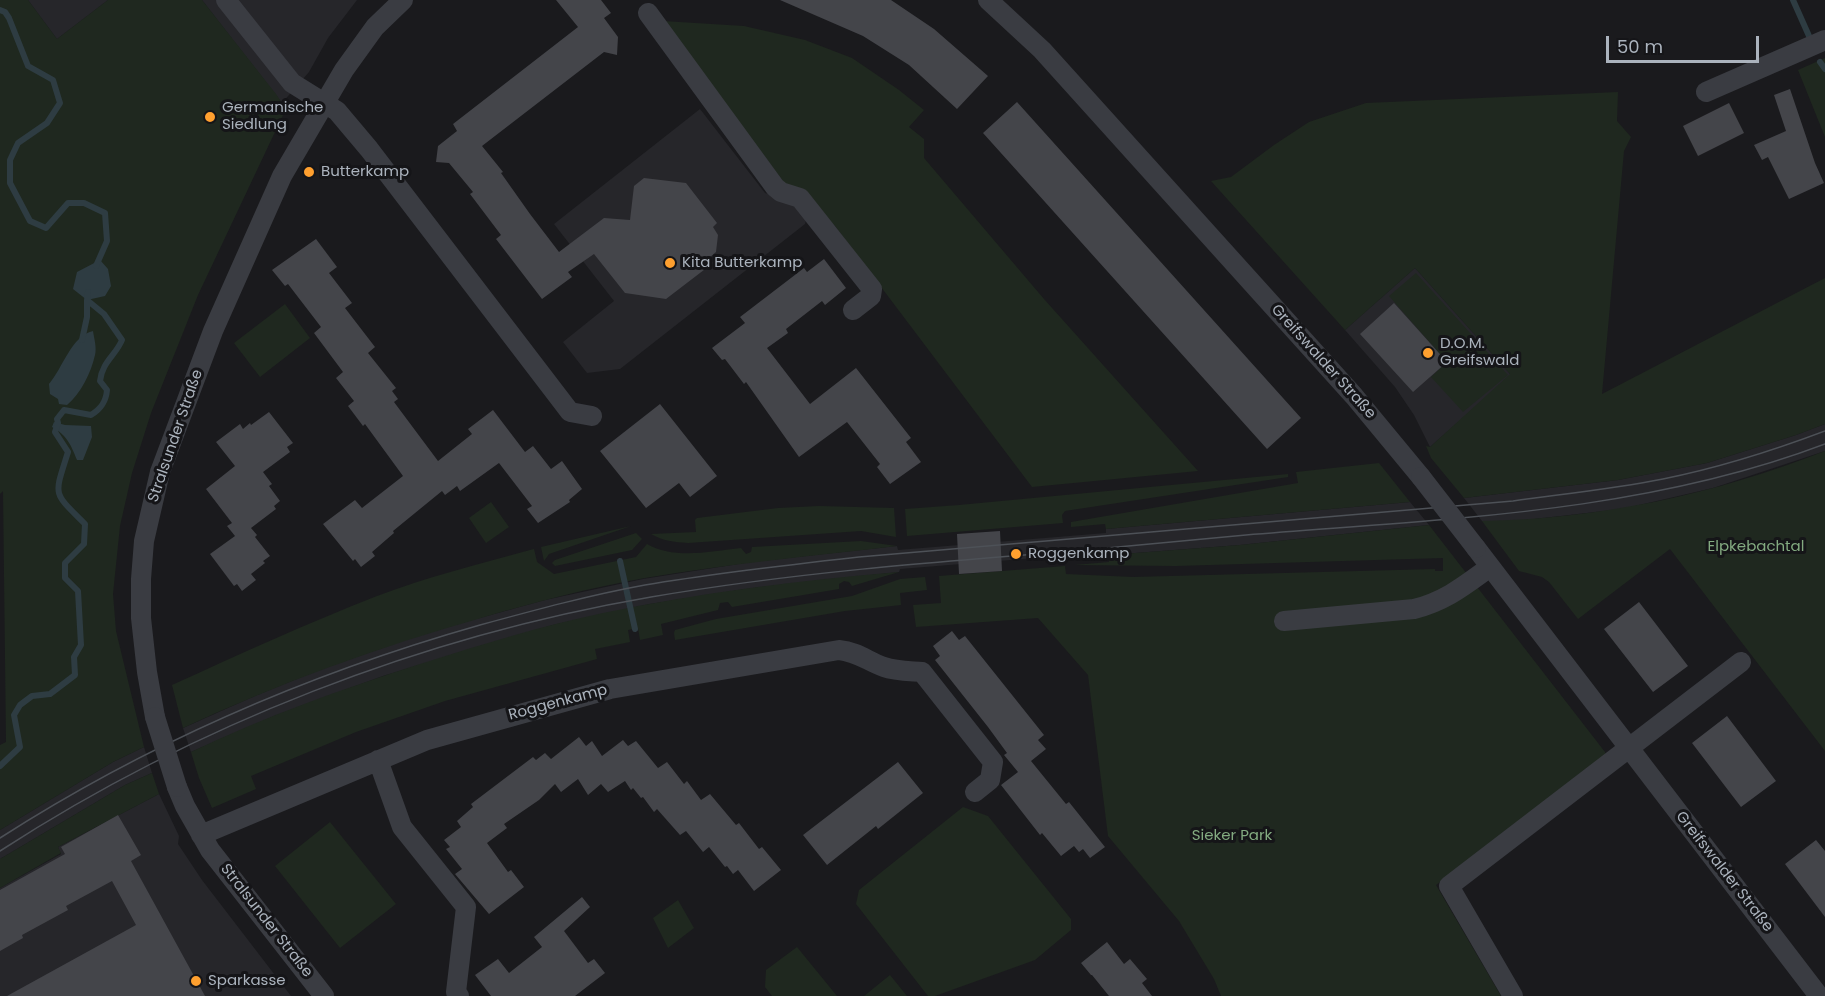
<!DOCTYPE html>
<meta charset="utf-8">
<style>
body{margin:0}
#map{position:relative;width:1825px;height:996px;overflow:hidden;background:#1a1a1d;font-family:Poppins,sans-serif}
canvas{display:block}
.scale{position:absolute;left:1606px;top:36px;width:153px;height:27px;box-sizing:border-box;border:3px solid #abb3bd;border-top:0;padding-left:8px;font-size:18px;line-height:21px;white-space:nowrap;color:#abb3bd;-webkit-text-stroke:4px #151518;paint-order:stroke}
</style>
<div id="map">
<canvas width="1825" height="996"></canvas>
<div class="scale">50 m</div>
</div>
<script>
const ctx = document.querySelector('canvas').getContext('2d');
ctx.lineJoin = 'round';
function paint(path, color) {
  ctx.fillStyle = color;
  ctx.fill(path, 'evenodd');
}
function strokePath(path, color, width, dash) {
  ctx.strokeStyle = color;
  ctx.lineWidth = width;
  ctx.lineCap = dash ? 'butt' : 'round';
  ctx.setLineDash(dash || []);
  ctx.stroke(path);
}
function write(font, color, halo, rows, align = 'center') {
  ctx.font = font + ' Poppins,sans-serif';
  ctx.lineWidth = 6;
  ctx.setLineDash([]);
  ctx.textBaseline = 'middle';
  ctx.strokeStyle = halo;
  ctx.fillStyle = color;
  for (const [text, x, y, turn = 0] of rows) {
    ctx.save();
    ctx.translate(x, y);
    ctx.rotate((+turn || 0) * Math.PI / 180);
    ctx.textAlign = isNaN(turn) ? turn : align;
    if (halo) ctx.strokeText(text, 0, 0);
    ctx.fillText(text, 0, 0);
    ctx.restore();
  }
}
paint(new Path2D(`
 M28 0H108L57 39Z
 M202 0H357L328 38 309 72 282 103Z
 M700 109 765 193 795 203 807 217 805 224 620 369 587 373 563 342 614 301 554 224Z
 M1415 268 1511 375 1430 447 1414 415 1395 387 1345 330Z
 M1825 424V451L1713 488 1622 509 1517 521H1482L1464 498 1618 480 1707 463 1796 435Z
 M1410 502 1429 525 1240 545 1109 555 1108 552 900 569 899 572 753 588 650 604 553 625 383 676 277 715 191 752 183 728 257 695 321 669 425 633 545 600 643 579 751 562 897 546 898 550 1106 533V529Z
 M144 747 152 773 125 785 0 859V830L113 762Z
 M159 794 179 836 178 844 202 880 291 996H0V888L61 854 58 847Z`), '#26262a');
paint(new Path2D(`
 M0 0H28L57 39 108 0H202L276 94 282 103 283 115 198 295 151 413 132 473 120 526 113 594 116 631 144 747 113 762 0 830V745L6 742 3 491 0 494Z
 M663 21 744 26 805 40 852 58 899 90 924 110 909 127 924 139V158L1044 299 1198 471 1032 487 835 226 785 184Z
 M1825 58V137L1798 70Z
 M1618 92 1617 121 1631 137 1624 151 1602 394 1825 278V424L1796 435 1707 463 1618 480 1464 498 1431 458 1426 446 1430 447 1510 374 1415 268 1345 330 1211 181 1231 177 1274 145 1309 122 1366 103Z
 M1416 273 1508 375 1463 412 1431 377 1447 362 1389 296Z
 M285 304 310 338 260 377 234 343Z
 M1825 451V751L1670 549 1578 619 1549 582 1542 577 1519 571 1482 521C1599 519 1716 494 1825 451Z
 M1379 463 1410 502 1106 529 1105 524 1071 527V522L1298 483 1296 472Z
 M1288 474V477L1065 511 1062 515 1063 523 907 536 905 509 959 505Z
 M491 502 509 527 486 543 469 518Z
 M819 506 894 508 896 537 861 531 688 543C674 542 663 541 651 534L696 532 695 520 697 518 778 508Z
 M1429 525 1605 752 1606 756 1436 885 1501 996H1221L1214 979 1179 921 1108 836 1088 675 1038 618 916 627 913 605 941 603 939 576 1065 566 1066 574 1133 577 1435 569V571H1443V558L1176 566 1074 565 1109 562V555L1240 545Z
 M631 526 549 554 544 561 541 547Z
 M636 533 642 539 632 550 555 566 552 563 555 560Z
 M861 541 897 546C813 556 728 564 645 578 589 588 535 602 481 618 379 647 279 683 183 728L172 685C240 654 308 623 377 596 427 577 479 564 530 550L534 549 537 562 554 574 636 557 647 544C675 560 711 551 741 548L746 554 751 552 752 547Z
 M899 572 852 586 849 582 844 581 839 584V589L732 607 728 602 720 603 718 610 661 624 663 635 640 640 638 628 628 630 630 642 595 649 597 659 445 701 356 732 251 776 256 789 212 808 199 778 191 752C264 717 342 689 420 664 480 645 541 626 603 613 700 593 800 580 899 572Z
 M925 577 927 590 900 593 901 605 845 611 675 640 674 633 675 630 716 619 852 596 900 579Z
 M152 773 159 794 58 847 61 853 0 888V859L125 785Z
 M963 807 988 816 1071 919V930L1035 960 935 996H928L856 904 859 890Z
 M330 822 396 904 340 948 275 866Z
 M678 900 694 928 668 948 653 918Z
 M797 947 837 996H772L765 987 766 970Z
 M890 975 907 996H864Z`), '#1f281f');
paint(new Path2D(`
 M100 260 108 269 111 286 105 296 87 300 73 289 77 272Z
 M93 331C94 338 97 348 95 355 91 373 81 393 67 405L59 404 58 399 50 394 49 384C63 368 71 336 93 331Z
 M54 422 65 425 91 426 92 437 83 460H77C71 445 67 435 52 427Z`), '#2e3c42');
strokePath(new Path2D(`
 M1793 0 1809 36
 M0 10 5 12 9 18 28 66 53 80 60 103 47 123 18 143 10 160V183L30 221 46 228 68 203H84L105 213 107 241 96 266
 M1820 62 1825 69
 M82 340 87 317V300
 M620 561 635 629
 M0 766 20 747 14 715 20 705 32 696 50 694 75 675 74 657 81 645 78 591 65 578V563L84 544 85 524C52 491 54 497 68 452L55 432 58 423 57 419 64 410 91 415C101 409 106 402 107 390L100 381C102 362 116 355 122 340L104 314 87 300 88 292`), '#2e3c42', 6);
paint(new Path2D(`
 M556 0H601L611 13 604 18 618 37 617 55 604 52 482 146 503 172 501 173 530 214 559 252 604 218 630 220 634 186 644 178 686 183 717 223 713 227 718 235 716 252 709 258 713 263 666 299 625 293 594 254 568 272 572 277 542 299 496 239 501 235 470 194 473 192 449 163 436 162 438 146 457 131 453 124 578 27Z
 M780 0H891L934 29 988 76 957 109 909 65 863 36Z
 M1790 89 1815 163 1824 183 1789 199 1768 157 1762 160 1754 145 1786 131 1774 95Z
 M1017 102 1301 418 1267 449 983 133Z
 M1729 103 1744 133 1698 156 1683 126Z
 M316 239 337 267 329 273 352 303 345 308 375 347 368 353 396 388 392 391 398 399 394 402 438 461 472 434 468 429 493 410 525 452 533 446 551 469 562 461 582 489 569 500 570 502 538 523 527 509 532 506 499 463 460 491 457 486 445 495 442 491 393 531 394 533 372 552 375 556 361 567 355 559 353 561 323 524 355 500 362 508 403 476 365 424 363 426 348 406 354 401 336 378 343 372 314 333 321 327 288 284 285 286 272 270Z
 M824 259 846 288 825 305 822 301 786 329 788 333 767 348 810 404 856 368 911 438 906 442 921 462 890 484 877 467 880 464 847 422 799 457 746 382 744 384 725 359 722 360 712 348 745 323 740 317 804 268 807 272Z
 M1394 303 1447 362 1413 392 1360 334Z
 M660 404 717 476 690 497 679 483 646 508 600 451Z
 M269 412 293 443 287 447 290 452 263 472 272 484 269 486 280 501 274 506 276 509 251 528 257 535 255 537 270 556 263 561 265 563 251 574 256 580 242 591 237 584 234 586 210 554 235 536 227 526 232 523 206 489 235 466 216 442 240 424 243 429 250 423 251 425Z
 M1000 531 1002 571 959 574 957 534Z
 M1639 602 1688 666 1653 692 1604 629Z
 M952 631 959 640 965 636 1044 735 1038 740 1046 749 1031 761 1066 804 1069 802 1105 847 1090 858 1083 849 1079 852 1074 846 1061 856 1042 833 1040 835 1001 785 1018 772 1004 755 1007 753 988 727 935 660 940 656 933 646Z
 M1727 716 1776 781 1741 807 1692 743Z
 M579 737 586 746 592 741 602 756 623 740 628 746 636 741 658 768 667 762 684 784 687 781 701 800 710 794 736 825 739 823 759 849 762 847 781 870 754 891 738 870 733 874 727 866 725 867 709 847 703 852 686 831 680 835 657 809 654 812 643 797 641 798 633 788 631 790 625 781 608 792 601 784 588 795 578 779 561 792 555 784 539 800 504 824 507 828 487 843 508 872 511 870 524 887 489 914 455 874 462 869 446 849 450 847 444 840 461 827 457 821 473 807 471 804 533 757 536 760 545 753 551 759Z
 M898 762 923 793 878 829 876 826 827 865 803 835Z
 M118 815 141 855 131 861 205 996H7L136 925 112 881 66 906 68 910 22 935 23 938 0 951V890L65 854 61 847Z
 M1816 840 1825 851V917L1785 864Z
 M582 897 590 907 564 931 588 963 594 959 605 973 575 996H491L475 975 498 959 509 973 542 947 534 937Z
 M1107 942 1124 964 1130 959 1147 979 1142 983 1152 996H1109L1092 975H1091L1081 963Z`), '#44454a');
strokePath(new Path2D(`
 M226 0 292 83 337 111 369 149 570 412 592 416
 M988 0 1042 50 1354 396 1421 477
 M648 13 775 187 781 192 800 198 872 289 871 296 853 310
 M1706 92 1825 40
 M1476 548 1819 996
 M1284 621 1414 609C1446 601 1465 585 1490 567
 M155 717 147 672 141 618V579L144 541 160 472 213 331 282 176 344 70 375 27 403 0
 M378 760 402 827 466 907 456 992 459 996
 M177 787 185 806 210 850 324 996
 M201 835 427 740 610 689 839 650C858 652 867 661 884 667 895 671 910 671 922 672L993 762 990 780 975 792
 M1513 996 1449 886 1741 662`), '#3a3c42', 20);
strokePath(new Path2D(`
 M0 838C148 743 311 673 480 625 535 610 590 595 645 585 716 573 787 565 859 557L1513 501C1563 494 1613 489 1663 479 1718 468 1772 451 1825 431
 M0 851C194 725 423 636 651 597 791 573 933 562 1075 551 1132 546 1189 540 1246 535 1439 519 1641 514 1825 444`), '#4d5157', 1.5);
strokePath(new Path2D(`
 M1421 477 1476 548
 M155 717 177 787`), '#3a3c42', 20);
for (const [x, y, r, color] of [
 [210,117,6,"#ffa02f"],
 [309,172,6,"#ffa02f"],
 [670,263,6,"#ffa02f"],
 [1428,353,6,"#ffa02f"],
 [1016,554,6,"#ffa02f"],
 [196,981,6,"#ffa02f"]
]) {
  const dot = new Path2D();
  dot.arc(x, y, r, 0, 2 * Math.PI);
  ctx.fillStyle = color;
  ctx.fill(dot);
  strokePath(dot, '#151518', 2);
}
write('15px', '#abb3bd', '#151518', [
 ["Germanische",222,108],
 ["Siedlung",222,125],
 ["Butterkamp",321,172],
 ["Kita Butterkamp",682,263],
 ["D.O.M.",1440,344],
 ["Greifswald",1440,361],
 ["Roggenkamp",1028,554],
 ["Sparkasse",208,981]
], 'left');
write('15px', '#abb3bd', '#151518', [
 ["Greifswalder Straße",1323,362,48],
 ["Stralsunder Straße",176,436,-71],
 ["Roggenkamp",558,703,-15],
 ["Greifswalder Straße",1724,872,52],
 ["Stralsunder Straße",266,921,52]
]);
write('15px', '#83aa80', '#151518', [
 ["Elpkebachtal",1756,547],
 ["Sieker Park",1232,836]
]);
</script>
